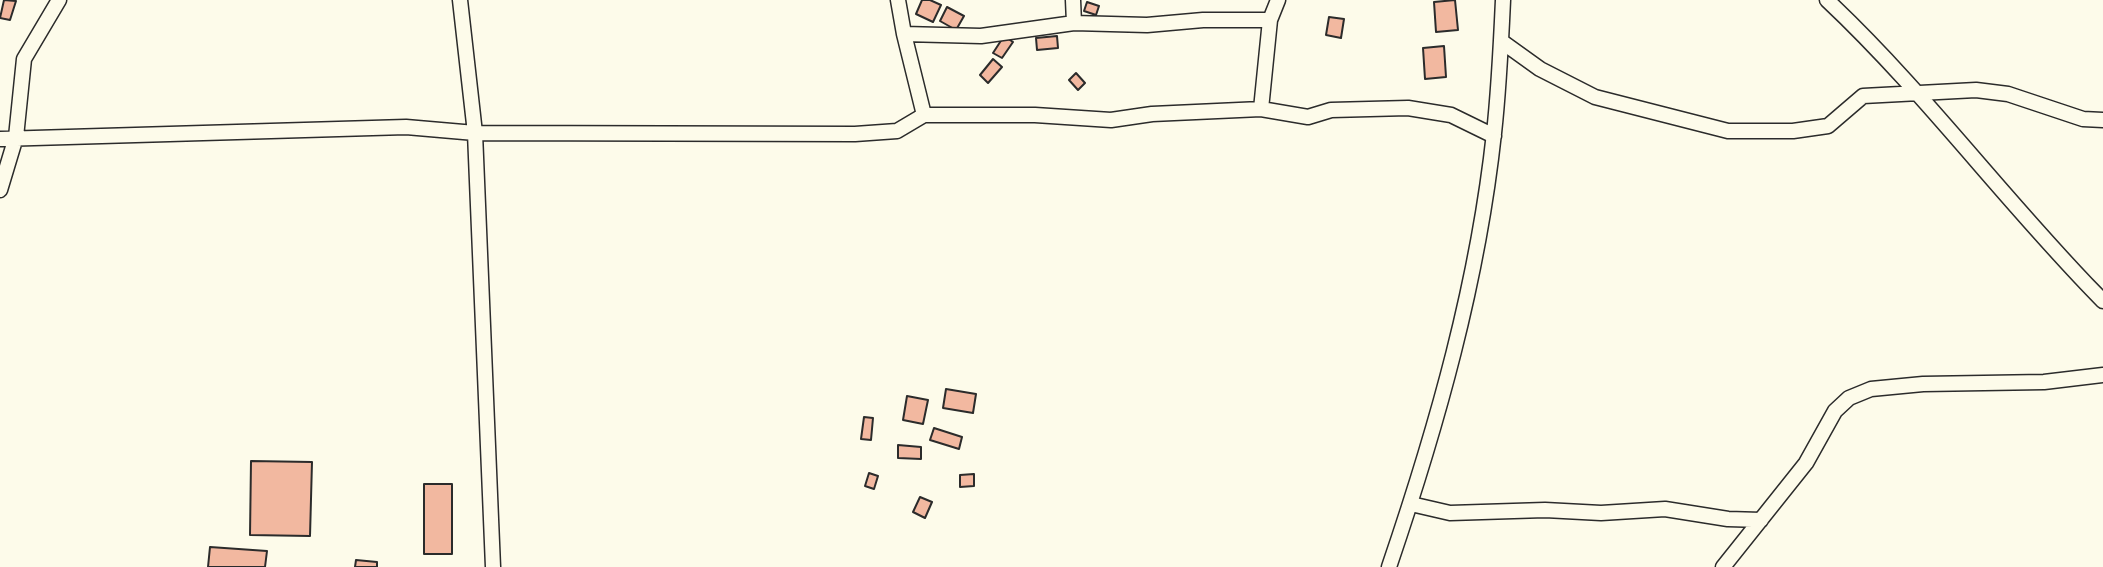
<!DOCTYPE html>
<style>
body{margin:0}
canvas{display:block;background:#fdfbea}
</style>
<canvas width="2103" height="567"></canvas>
<script>
const ctx = document.querySelector('canvas').getContext('2d');
ctx.lineJoin = 'round';
function paint(path, color) {
  ctx.fillStyle = color;
  ctx.fill(path, 'evenodd');
}
function strokePath(path, color, width, dash) {
  ctx.strokeStyle = color;
  ctx.lineWidth = width;
  ctx.lineCap = dash ? 'butt' : 'round';
  ctx.setLineDash(dash || []);
  ctx.stroke(path);
}
const building = new Path2D(`
 M4 0 16 1 10 20 0 18Z
 M922 0H930L941 5 933 22 916 14Z
 M1455 0 1458 30 1436 32 1434 2Z
 M1087 2 1099 6 1096 15 1084 11Z
 M947 7 964 16 956 30 940 21Z
 M1329 17 1344 19 1341 38 1326 35Z
 M1004 36 1013 42 1002 58 993 53Z
 M1057 36 1058 48 1037 50 1036 38Z
 M1444 46 1446 77 1425 79 1423 48Z
 M993 59 1002 67 988 83 980 75Z
 M1076 73 1085 83 1078 90 1069 80Z
 M946 389 976 394 973 413 943 408Z
 M907 396 928 400 923 424 903 420Z
 M864 417 873 418 871 440 861 439Z
 M934 428 962 437 959 449 930 440Z
 M898 445 921 447V459L898 458Z
 M251 461 312 462 310 536 250 535Z
 M869 473 878 476 874 489 865 486Z
 M974 474V486L960 487V475Z
 M424 484H452V554H424Z
 M920 497 932 502 925 518 913 512Z
 M210 547 267 551 265 567H208Z
 M356 560 377 562V567H355Z`);
paint(building, '#f2b8a0');
strokePath(building, '#2b2b2b', 2);
const street = new Path2D(`
 M460 0 475 133 493 567
 M1073 0 1074 23
 M1827 0C1926 93 2007 204 2103 301
 M904 34 981 36 1074 23 1147 25 1203 20H1270
 M1501 41 1540 69 1595 97 1728 131H1793L1828 126 1863 96 1976 90 2008 94 2083 119 2103 120
 M1261 109 1270 20 1278 0
 M924 115H1035L1111 120 1152 114 1261 109 1308 117 1331 110 1408 108 1451 115 1494 136
 M0 139 406 127 475 133 855 134 897 131 924 115 904 34 898 0
 M0 190 16 137 24 59 59 0
 M1411 504 1450 513 1545 510 1601 513 1665 509 1728 519 1761 520
 M1389 567C1437 426 1478 282 1494 133 1499 89 1501 44 1503 0
 M1723 567 1806 463 1835 411 1849 398 1871 389 1923 384 2044 382 2103 375`);
strokePath(street, '#2b2b2b', 17);
strokePath(street, '#fdfbea', 14);
</script>
